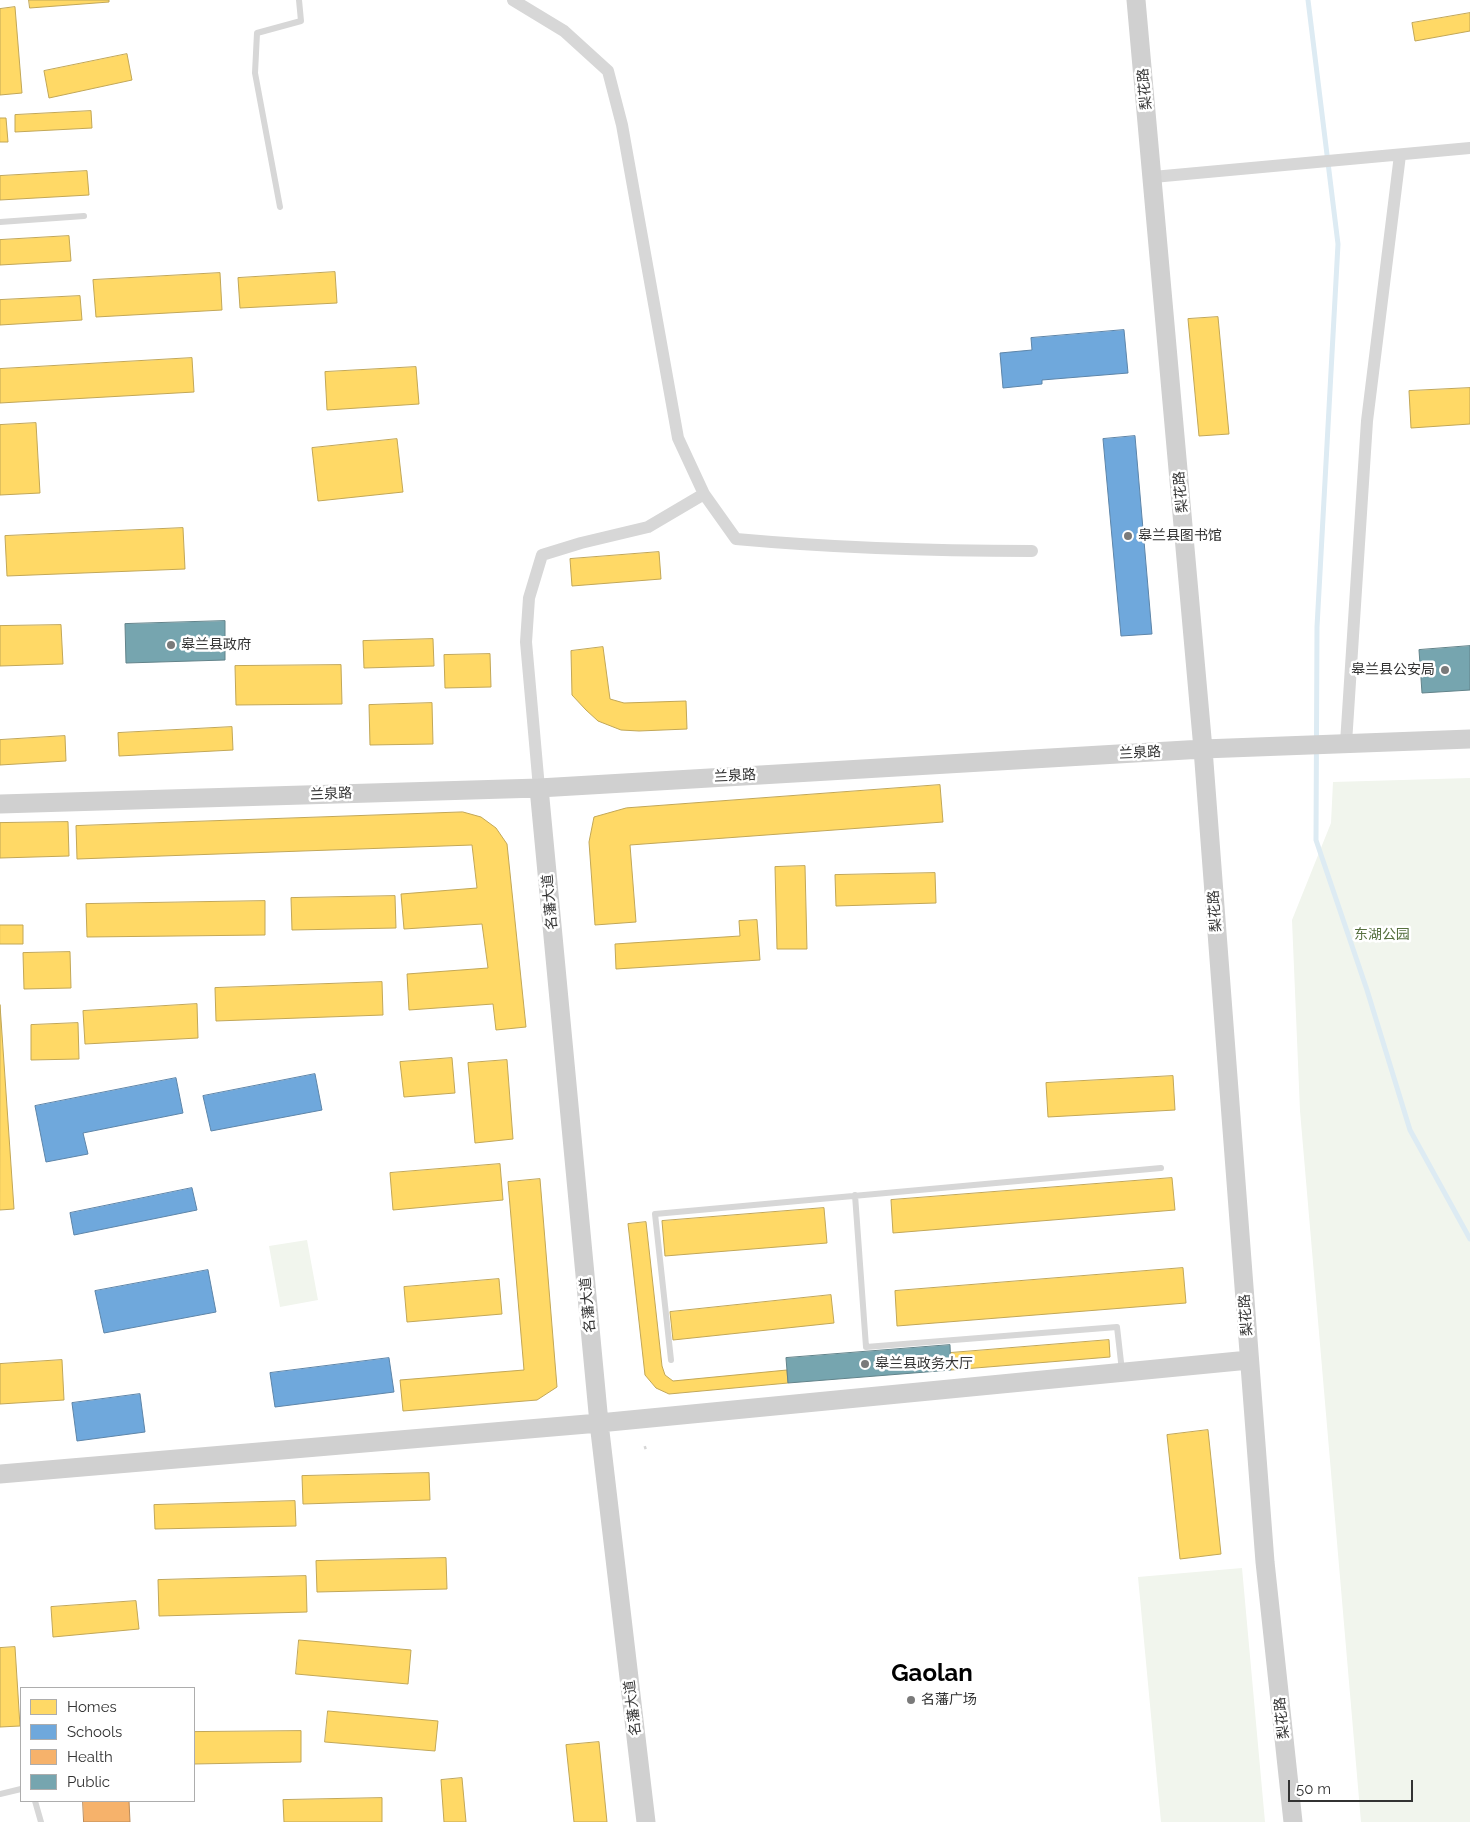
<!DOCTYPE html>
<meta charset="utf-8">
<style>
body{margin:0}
#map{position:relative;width:1470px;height:1822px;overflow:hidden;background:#fff;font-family:Raleway,sans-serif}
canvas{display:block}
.legend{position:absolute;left:20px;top:1687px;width:175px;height:115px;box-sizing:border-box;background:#fff;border:1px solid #adadad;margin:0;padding:6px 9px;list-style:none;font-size:15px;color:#333}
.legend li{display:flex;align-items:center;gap:10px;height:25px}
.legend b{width:25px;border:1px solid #adadad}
.scale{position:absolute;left:1288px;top:1780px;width:125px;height:22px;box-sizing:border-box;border:2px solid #333;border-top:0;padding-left:6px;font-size:15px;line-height:18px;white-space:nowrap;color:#333;-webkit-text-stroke:4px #fff;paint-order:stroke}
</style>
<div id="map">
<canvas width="1470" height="1822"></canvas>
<ul class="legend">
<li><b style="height:14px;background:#ffd966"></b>Homes</li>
<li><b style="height:14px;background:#6fa8dc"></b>Schools</li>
<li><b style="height:14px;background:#f6b26b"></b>Health</li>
<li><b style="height:14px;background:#76a5af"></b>Public</li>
</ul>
<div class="scale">50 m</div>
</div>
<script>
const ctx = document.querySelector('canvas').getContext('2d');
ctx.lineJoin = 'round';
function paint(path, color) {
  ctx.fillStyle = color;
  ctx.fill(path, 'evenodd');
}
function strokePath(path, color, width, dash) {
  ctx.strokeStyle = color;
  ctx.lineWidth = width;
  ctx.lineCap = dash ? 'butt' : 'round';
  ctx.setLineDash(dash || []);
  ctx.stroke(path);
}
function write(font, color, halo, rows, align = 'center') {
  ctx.font = font + ' Raleway,"Noto Sans SC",sans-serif';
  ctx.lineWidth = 5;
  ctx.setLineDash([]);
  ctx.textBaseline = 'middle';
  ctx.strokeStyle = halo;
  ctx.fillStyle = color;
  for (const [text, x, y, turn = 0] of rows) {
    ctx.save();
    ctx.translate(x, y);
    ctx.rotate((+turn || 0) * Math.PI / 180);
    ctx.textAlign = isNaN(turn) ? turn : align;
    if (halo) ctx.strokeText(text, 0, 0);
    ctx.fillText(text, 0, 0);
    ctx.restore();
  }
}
paint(new Path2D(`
 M1470 778V1822H1361L1300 1111 1292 920 1331 823 1333 782Z
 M307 1240 318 1300 280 1307 269 1246Z
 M1242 1568 1265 1822H1161L1138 1577Z`), '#f1f5ed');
const homes = new Path2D(`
 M29 0H109V2L30 8Z
 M15 7 22 93 0 95V9Z
 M1470 13V31L1415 41 1412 23Z
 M127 54 132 80 49 98 44 71Z
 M91 111 92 128 15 132V115Z
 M0 118H6L8 142H0Z
 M87 171 89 195 0 200V176Z
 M69 236 71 261 0 265V240Z
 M335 272 337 303 240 308 238 278Z
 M220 273 222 310 96 317 93 280Z
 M80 296 82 320 0 325V300Z
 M1218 317 1229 434 1199 436 1188 319Z
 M192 358 194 392 0 403V369Z
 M416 367 419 404 327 410 325 372Z
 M1470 388V424L1411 428 1409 391Z
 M36 423 40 493 0 495V425Z
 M397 439 403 492 318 501 312 448Z
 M183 528 185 569 7 576 5 536Z
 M659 552 661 579 572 586 570 559Z
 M61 625 63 664 0 666V626Z
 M433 639 434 666 364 668 363 641Z
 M603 647 610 699 624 703 686 701 687 729 639 731 621 730 598 721 586 710 572 695 571 651Z
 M490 654 491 687 445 688 444 655Z
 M341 665 342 704 236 705 235 666Z
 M432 703 433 744 370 745 369 705Z
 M232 727 233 750 119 756 118 733Z
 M65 736 66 761 0 765V740Z
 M940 785 943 822 630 845 636 922 595 925 589 842 594 817 626 808Z
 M463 812 481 817 496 828 507 844 526 1027 496 1030 493 1004 409 1010 407 974 488 968 482 924 404 929 401 894 477 888 472 845 77 859 76 826Z
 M68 822 69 856 0 858V823Z
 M805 866 807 949H777L775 867Z
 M935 873 936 903 836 906 835 875Z
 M395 896 396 928 292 930 291 898Z
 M265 901V935L87 937 86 904Z
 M757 920 760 960 616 969 615 944 740 936 739 921Z
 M0 925H23V944H0Z
 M70 952 71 988 24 989 23 953Z
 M382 982 383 1015 216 1021 215 988Z
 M197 1004 198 1038 85 1044 83 1011Z
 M0 1005 14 1209 0 1210Z
 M78 1023 79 1059 31 1060V1025Z
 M452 1058 455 1093 404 1097 400 1062Z
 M507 1060 513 1139 475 1143 468 1063Z
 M1173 1076 1175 1110 1048 1117 1046 1083Z
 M500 1164 503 1200 393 1210 390 1173Z
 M1172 1178 1175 1210 893 1233 891 1200Z
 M540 1179 557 1387 537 1400 403 1411 400 1380 524 1370 508 1182Z
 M824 1208 827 1243 665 1256 662 1221Z
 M646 1222 662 1366 665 1375 673 1381 787 1370 788 1383 669 1394 656 1388 645 1375 628 1224Z
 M1183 1268 1186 1303 897 1326 895 1291Z
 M499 1279 502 1314 407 1322 404 1287Z
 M831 1295 834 1323 673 1340 670 1312Z
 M1109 1340 1110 1357 951 1370 950 1353Z
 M62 1360 64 1400 0 1404V1364Z
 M1208 1430 1221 1554 1180 1559 1167 1435Z
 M429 1473 430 1500 303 1504 302 1476Z
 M295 1501 296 1526 155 1529 154 1505Z
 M446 1558 447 1589 317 1592 316 1561Z
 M306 1576 307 1612 159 1616 158 1580Z
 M136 1601 139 1629 53 1637 51 1607Z
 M299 1640 411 1650 408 1684 296 1674Z
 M15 1647 20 1726 0 1727V1648Z
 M328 1711 438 1721 435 1751 325 1742Z
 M301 1731V1762L194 1764V1732Z
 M599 1742 607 1822H574L566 1745Z
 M462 1778 466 1822H444L441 1780Z
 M382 1798V1822H284L283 1800Z`);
paint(homes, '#ffd966');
strokePath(homes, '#c2a757', 1);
const schools = new Path2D(`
 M1124 330 1128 373 1042 380V384L1003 388 1000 353 1032 350 1031 338Z
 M1135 436 1152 634 1121 636 1103 439Z
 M315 1074 322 1110 211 1131 203 1096Z
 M176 1078 183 1113 83 1133 88 1154 46 1162 35 1106Z
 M192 1188 197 1210 74 1235 70 1213Z
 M208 1270 216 1312 104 1333 95 1291Z
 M389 1358 394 1392 275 1407 270 1373Z
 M140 1394 145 1432 77 1441 72 1403Z`);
paint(schools, '#6fa8dc');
strokePath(schools, '#5d85a9', 1);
const health = new Path2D(`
 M83 1801H129L130 1822H84Z`);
paint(health, '#f6b26b');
strokePath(health, '#bc8c5a', 1);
const public = new Path2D(`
 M225 621V660L126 663 125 624Z
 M1470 646V690L1422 693 1419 650Z
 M950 1345 951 1370 788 1383 786 1358Z`);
paint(public, '#76a5af');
strokePath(public, '#62838a', 1);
strokePath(new Path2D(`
 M1308 0 1338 244 1317 627 1316 840 1367 990 1410 1130 1470 1239`), '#ddebf3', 5);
strokePath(new Path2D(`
 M644 1448 647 1447`), '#d6d6d6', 3, [2.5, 2.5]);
strokePath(new Path2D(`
 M280 207 255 73 257 33 301 21 299 0
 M0 222 84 216
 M855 1195 866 1347 1117 1327 1122 1371
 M671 1360 655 1214 1161 1168
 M0 1794 21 1789
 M35 1801 41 1822`), '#d7d7d7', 6);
strokePath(new Path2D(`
 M513 0 564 31 608 71 622 125 678 438 704 494 736 539C835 548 933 551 1032 551
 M1153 177 1470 148
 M1346 743 1367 421 1400 155
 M539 788 526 642 529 598 542 555 581 543 648 527 704 494`), '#d7d7d7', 12);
strokePath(new Path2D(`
 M1136 0 1203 749 1265 1562 1293 1822
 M539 788 599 1423 646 1822
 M0 804 539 788 1203 749 1470 739
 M0 1474 599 1423 1249 1360`), '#d0d0d0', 19);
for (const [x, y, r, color] of [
 [1128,536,5,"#7a7a7a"],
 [171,645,5,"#7a7a7a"],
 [1445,670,5,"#7a7a7a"],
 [865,1364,5,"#7a7a7a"],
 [911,1700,5,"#7a7a7a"]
]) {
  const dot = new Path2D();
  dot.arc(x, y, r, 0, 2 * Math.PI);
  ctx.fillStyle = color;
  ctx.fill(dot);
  strokePath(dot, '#fff', 2);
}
write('14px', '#333', '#fff', [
 ["梨花路",1145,89,-95],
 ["梨花路",1181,492,-95],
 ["兰泉路",1140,753,-3],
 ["兰泉路",735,776,-3],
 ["兰泉路",331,794,-2],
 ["名藩大道",550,902,-95],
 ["梨花路",1215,911,-94],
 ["名藩大道",588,1305,-95],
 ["梨花路",1246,1315,-94],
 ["名藩大道",633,1708,-97],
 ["梨花路",1282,1718,-96]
]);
write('14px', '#333', '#fff', [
 ["皋兰县图书馆",1138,536],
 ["皋兰县政府",181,645],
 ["皋兰县公安局",1435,670,"right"],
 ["皋兰县政务大厅",875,1364],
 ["名藩广场",921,1700]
], 'left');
write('14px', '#56703f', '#fff', [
 ["东湖公园",1382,935]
]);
write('bold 24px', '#000', '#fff', [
 ["Gaolan",932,1674]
]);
</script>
